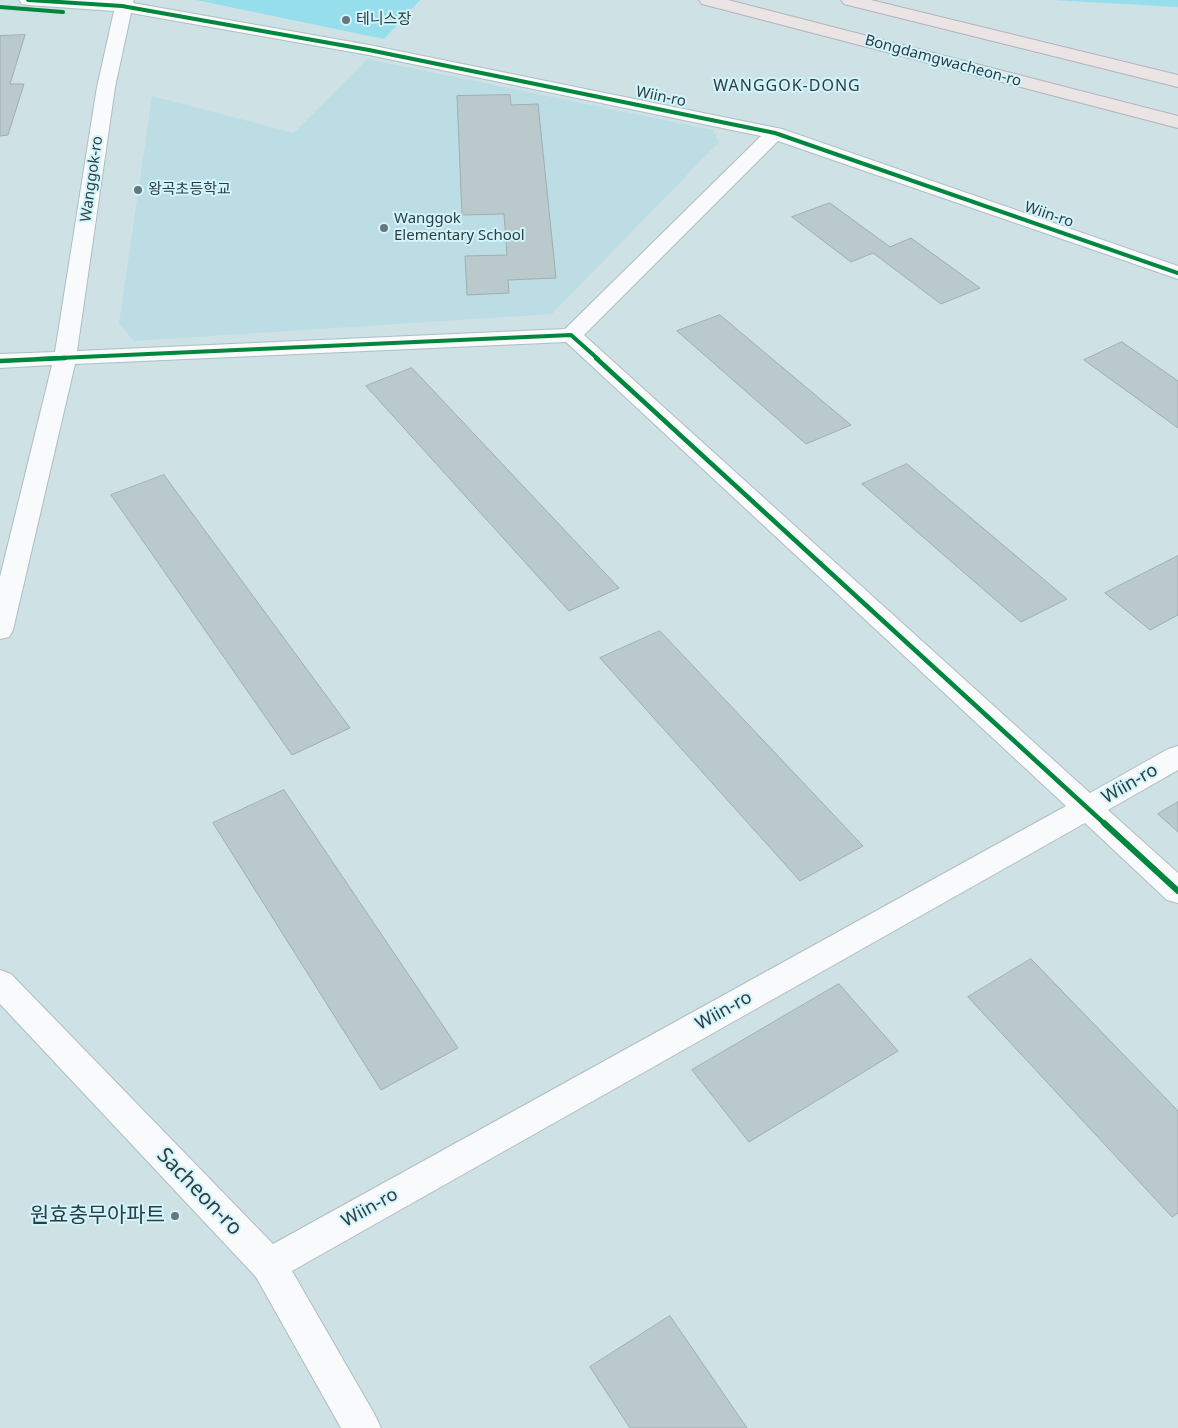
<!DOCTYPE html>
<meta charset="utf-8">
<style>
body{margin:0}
canvas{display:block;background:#cee1e5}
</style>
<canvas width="1178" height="1428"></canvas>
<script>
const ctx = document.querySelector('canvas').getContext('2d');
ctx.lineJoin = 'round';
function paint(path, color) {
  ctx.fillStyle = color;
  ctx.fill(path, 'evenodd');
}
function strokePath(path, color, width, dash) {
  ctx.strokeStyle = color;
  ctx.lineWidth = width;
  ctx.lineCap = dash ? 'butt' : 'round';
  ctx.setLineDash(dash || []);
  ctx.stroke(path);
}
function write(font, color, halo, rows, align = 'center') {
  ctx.font = font + ' "Noto Sans","Noto Sans KR",sans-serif';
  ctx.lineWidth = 4;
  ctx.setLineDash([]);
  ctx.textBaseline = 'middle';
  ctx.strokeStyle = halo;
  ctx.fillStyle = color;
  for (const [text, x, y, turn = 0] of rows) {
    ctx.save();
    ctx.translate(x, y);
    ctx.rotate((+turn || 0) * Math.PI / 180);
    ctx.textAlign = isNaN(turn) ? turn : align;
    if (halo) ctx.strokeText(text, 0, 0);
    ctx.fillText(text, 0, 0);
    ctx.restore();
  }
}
paint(new Path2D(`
 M367 59 713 130 719 142 552 314 134 341 119 324 152 96 294 133Z`), '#bcdde4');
paint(new Path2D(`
 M196 0H420L384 39Z
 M1052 0H1178V7Z`), '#96deec');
const building = new Path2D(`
 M25 35 10 84H24L8 135 0 136V36Z
 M510 95 511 105 538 104 556 278 508 280 509 293 467 295 465 256 507 255 504 214 462 215 457 96Z
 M830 203 890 247 911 238 980 288 941 304 873 253 851 262 792 217Z
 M720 315 851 425 806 444 677 331Z
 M1122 342 1178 381V428L1084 360Z
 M412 368 619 588 569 611 366 386Z
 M907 464 1067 599 1021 622 862 484Z
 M164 475 350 728 292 755 111 495Z
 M1178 556V615L1150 630 1105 593Z
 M660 631 863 846 800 881 600 658Z
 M284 790 458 1048 381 1090 213 823Z
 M1178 802V832L1158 814Z
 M1031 959 1178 1111V1213L1172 1217 968 997Z
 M839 984 898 1051 749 1142 692 1070Z
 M670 1316 747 1428H630L590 1367Z`);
paint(building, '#bac9cc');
strokePath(building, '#9faeb1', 1);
const minor = new Path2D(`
 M19 0H134L133 3 369 45 782 129 1178 266V279L778 141 584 335 1090 793 1168 749 1178 746V770L1108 810 1178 873V903L1167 900 1085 823 292 1271 375 1415 381 1428H341L256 1277 0 1004V970L11 974 273 1244 1066 806 566 342 75 364 13 630 9 637 0 639V577L52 365 0 368V354L55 352 97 87 114 11 28 5 22 4ZM131 13 369 55 761 136 565 329 77 351 115 87Z`);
const highway = new Path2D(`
 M699 0H728L1178 116V128L702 4Z
 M841 0H871L1178 75V87L844 4Z`);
strokePath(minor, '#afbec2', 2);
strokePath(highway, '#b5b3b7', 2);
paint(minor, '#f8fafb');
paint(highway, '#ebe4e5');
strokePath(new Path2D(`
 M28 0 122 6 369 50 775 133 1178 273
 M0 7 63 12
 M37 359 571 335 598 359`), '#00873e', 4);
strokePath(new Path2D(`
 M596 358 1106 825
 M0 361 65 358`), '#00873e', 4.5);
strokePath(new Path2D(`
 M1104 823 1178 891`), '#00873e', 6);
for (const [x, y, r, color] of [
 [346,20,5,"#67767a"],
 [138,190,5,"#67767a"],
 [384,228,5,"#67767a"],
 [175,1216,5,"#67767a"]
]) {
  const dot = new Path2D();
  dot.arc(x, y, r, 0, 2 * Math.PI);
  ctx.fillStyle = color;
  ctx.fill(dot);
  strokePath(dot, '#d1f5fc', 2);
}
write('15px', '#2f3d40', '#d1f5fc', [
 ["테니스장",356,20],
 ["왕곡초등학교",148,190],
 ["Wanggok",394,219],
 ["Elementary School",394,236]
], 'left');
write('15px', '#2f3d40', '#d1f5fc', [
 ["Bongdamgwacheon-ro",943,61,15],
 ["Wiin-ro",661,97,12],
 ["Wanggok-ro",92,179,-82],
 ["Wiin-ro",1049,215,19]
]);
ctx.letterSpacing = '1px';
write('16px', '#2f3d40', '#d1f5fc', [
 ["WANGGOK-DONG",787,86]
]);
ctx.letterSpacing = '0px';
write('18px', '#2f3d40', '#d1f5fc', [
 ["Wiin-ro",1130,784,-30],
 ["Wiin-ro",724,1011,-29],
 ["Wiin-ro",370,1208,-29]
]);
write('21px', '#2f3d40', '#d1f5fc', [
 ["Sacheon-ro",199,1192,46]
]);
write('21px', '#2f3d40', '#d1f5fc', [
 ["원효충무아파트",165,1216]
], 'right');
</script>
